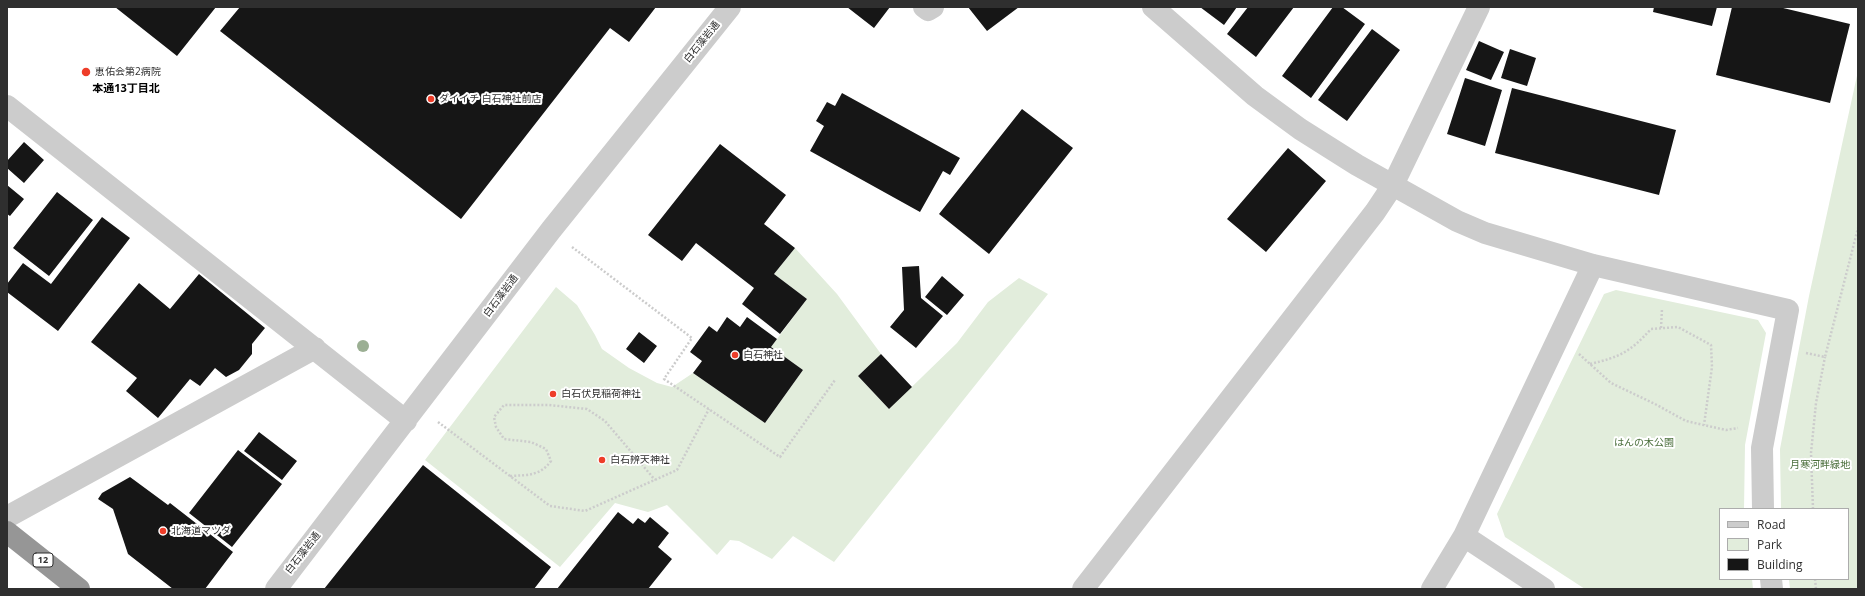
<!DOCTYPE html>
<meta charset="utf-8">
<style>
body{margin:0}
#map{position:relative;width:1865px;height:596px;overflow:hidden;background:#fff;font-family:"Open Sans",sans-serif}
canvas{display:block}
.frame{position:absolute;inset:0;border:8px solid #2f2f2f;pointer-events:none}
.legend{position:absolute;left:1719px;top:508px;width:130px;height:72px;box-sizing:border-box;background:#fff;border:1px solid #acacac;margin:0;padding:5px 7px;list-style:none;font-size:12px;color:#2f2f2f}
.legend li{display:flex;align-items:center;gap:8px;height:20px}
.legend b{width:20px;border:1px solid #acacac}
</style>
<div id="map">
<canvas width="1865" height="596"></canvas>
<div class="frame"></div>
<ul class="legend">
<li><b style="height:5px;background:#ccc"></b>Road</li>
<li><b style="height:11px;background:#e2eddc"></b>Park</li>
<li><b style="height:11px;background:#161616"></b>Building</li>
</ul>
</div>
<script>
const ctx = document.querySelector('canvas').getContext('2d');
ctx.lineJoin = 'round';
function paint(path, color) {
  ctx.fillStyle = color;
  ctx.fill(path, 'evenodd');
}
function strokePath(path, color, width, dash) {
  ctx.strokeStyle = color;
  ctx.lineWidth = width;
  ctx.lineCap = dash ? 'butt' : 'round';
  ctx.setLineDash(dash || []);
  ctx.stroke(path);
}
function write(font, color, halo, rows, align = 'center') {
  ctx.font = font + ' "Open Sans","Noto Sans JP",sans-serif';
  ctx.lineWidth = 4;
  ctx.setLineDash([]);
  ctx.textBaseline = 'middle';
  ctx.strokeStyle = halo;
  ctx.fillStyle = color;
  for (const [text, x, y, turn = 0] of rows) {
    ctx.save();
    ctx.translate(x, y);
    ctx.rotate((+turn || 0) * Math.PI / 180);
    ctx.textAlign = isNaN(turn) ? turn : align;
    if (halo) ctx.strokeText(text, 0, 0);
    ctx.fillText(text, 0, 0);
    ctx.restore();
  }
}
paint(new Path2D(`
 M1858 71V589H1790L1789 579H1848V509H1781L1780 449 1789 401 1809 296Z
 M795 248 837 294 881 354 858 376 889 409 957 343 988 302 1019 278 1048 294 834 562 793 536 772 559 739 541 730 540 717 555 667 505 648 512 615 503 560 567 425 460 556 287 577 305 595 335 602 349 629 368 657 383 672 387 693 373 765 423 803 370 771 347 807 299 774 274Z
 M1616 290 1758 320 1766 333 1745 445 1744 509H1720V579H1752L1753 589H1585L1505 537 1497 514 1604 294Z`), '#e2eddc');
paint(new Path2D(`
 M115 7H216L177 56Z
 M240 7H656L629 42 610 28 461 219 220 31Z
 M847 7H890L874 28Z
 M968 7H1019L987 31Z
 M1200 7H1237L1224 25Z
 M1248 7H1294L1256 57 1227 34Z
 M1333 7H1342L1365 24 1311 98 1282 76Z
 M1654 7H1717L1712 26 1653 12Z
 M1732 7H1779L1850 24 1830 103 1716 75Z
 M1372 29 1400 50 1347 121 1318 100Z
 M1479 41 1504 52 1491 80 1466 70Z
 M1510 49 1536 58 1527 86 1501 78Z
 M1465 78 1502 90 1485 146 1447 134Z
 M1512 88 1676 130 1659 195 1495 153Z
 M842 93 960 158 950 175 943 171 920 212 810 151 824 126 816 121 827 102 835 106Z
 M1022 109 1073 148 989 254 939 214Z
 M24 142 44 160 24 183 7 168V161Z
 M720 144 786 195 764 224 795 248 774 274 807 299 780 334 742 304 754 288 696 243 682 261 648 235Z
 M1288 148 1326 181 1266 252 1227 219Z
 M7 185 24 199 10 216 7 214Z
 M57 192 93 220 49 276 13 248Z
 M102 217 130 238 58 331 7 292V284L23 263 51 284Z
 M919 266 921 298 943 316 916 348 890 327 904 310 902 267Z
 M199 274 265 328 252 344V354L239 370 226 377 215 368 200 386 190 379 158 418 126 391 137 378 91 342 139 283 170 309Z
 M942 276 964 295 947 315 925 297Z
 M727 317 740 327 747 317 777 339 771 347 803 370 765 423 693 373 702 361 690 352 709 326 717 332Z
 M639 332 657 346 644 363 626 349Z
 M881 354 912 387 889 409 858 376Z
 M259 432 297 461 282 480 244 451Z
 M238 450 282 484 232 547 189 513Z
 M423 465 551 567 534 589H324Z
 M130 477 168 505 170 503 233 552 205 589H173L128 554 113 509 98 499 102 493Z
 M618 512 633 524 638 518 645 523 650 517 669 533 658 547 672 559 648 589H557Z`), '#161616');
strokePath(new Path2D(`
 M572 247 692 338 664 379 780 457 835 380
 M1661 328 1662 309
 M1806 353 1825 357 1858 228
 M1579 354 1611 383 1655 404 1686 421 1726 430 1738 428
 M1590 364C1620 357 1630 352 1651 329L1678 327 1711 345 1712 367 1704 425
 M438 422 550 506 585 511 677 470 709 409
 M510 476C528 475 540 476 551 461L546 449 531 442 504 439 496 427 494 417 504 405H549L587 409 605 421 655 480
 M1813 509 1811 453 1816 403 1825 357
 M1815 579 1816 589`), '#ccc', 2.5, [2, 2]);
strokePath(new Path2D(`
 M924 7 928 10 933 7
 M1153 7 1255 96 1300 129 1357 165 1457 221 1485 233 1593 265 1788 310 1762 448 1763 509
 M7 106 406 421
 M7 517 315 348
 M1464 536 1544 589
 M1771 579 1772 589
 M276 589 551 230 730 7
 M1083 589 1375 212 1393 185 1479 7
 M1432 589 1464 536 1593 265`), '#ccc', 22);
strokePath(new Path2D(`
 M7 532 79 589`), '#969696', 22);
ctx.fillStyle = '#9baf93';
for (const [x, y] of [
 [363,346]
]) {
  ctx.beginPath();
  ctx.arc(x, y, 6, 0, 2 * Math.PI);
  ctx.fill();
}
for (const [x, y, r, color] of [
 [86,72,5,"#ee3d29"],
 [431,99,4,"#ee3d29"],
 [735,355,4,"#ee3d29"],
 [553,394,4,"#ee3d29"],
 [602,460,4,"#ee3d29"],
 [163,531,4,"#ee3d29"]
]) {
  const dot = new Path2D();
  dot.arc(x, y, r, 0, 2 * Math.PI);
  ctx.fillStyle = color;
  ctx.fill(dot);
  strokePath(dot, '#fff', 1.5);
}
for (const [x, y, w] of [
 [43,560,20]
]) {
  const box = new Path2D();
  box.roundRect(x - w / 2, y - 7, w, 14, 3);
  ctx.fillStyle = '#fff';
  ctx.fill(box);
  strokePath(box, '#2f2f2f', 1);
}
write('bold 9px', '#2f2f2f', null, [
 ["12",43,560]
]);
write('10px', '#2f2f2f', '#fff', [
 ["白石藻岩通",702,42,-51],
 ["白石藻岩通",501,296,-53],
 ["白石藻岩通",303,553,-52]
]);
write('10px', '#2f2f2f', '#fff', [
 ["恵佑会第2病院",95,72],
 ["ダイイチ 白石神社前店",439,99],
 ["白石神社",743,355],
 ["白石伏見稲荷神社",561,394],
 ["白石辨天神社",610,460],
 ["北海道マツダ",171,531]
], 'left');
write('10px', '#496d3a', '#fff', [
 ["はんの木公園",1644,443],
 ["月寒河畔緑地",1820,465]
]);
write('bold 11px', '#000', '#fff', [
 ["本通13丁目北",126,89]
]);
</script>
